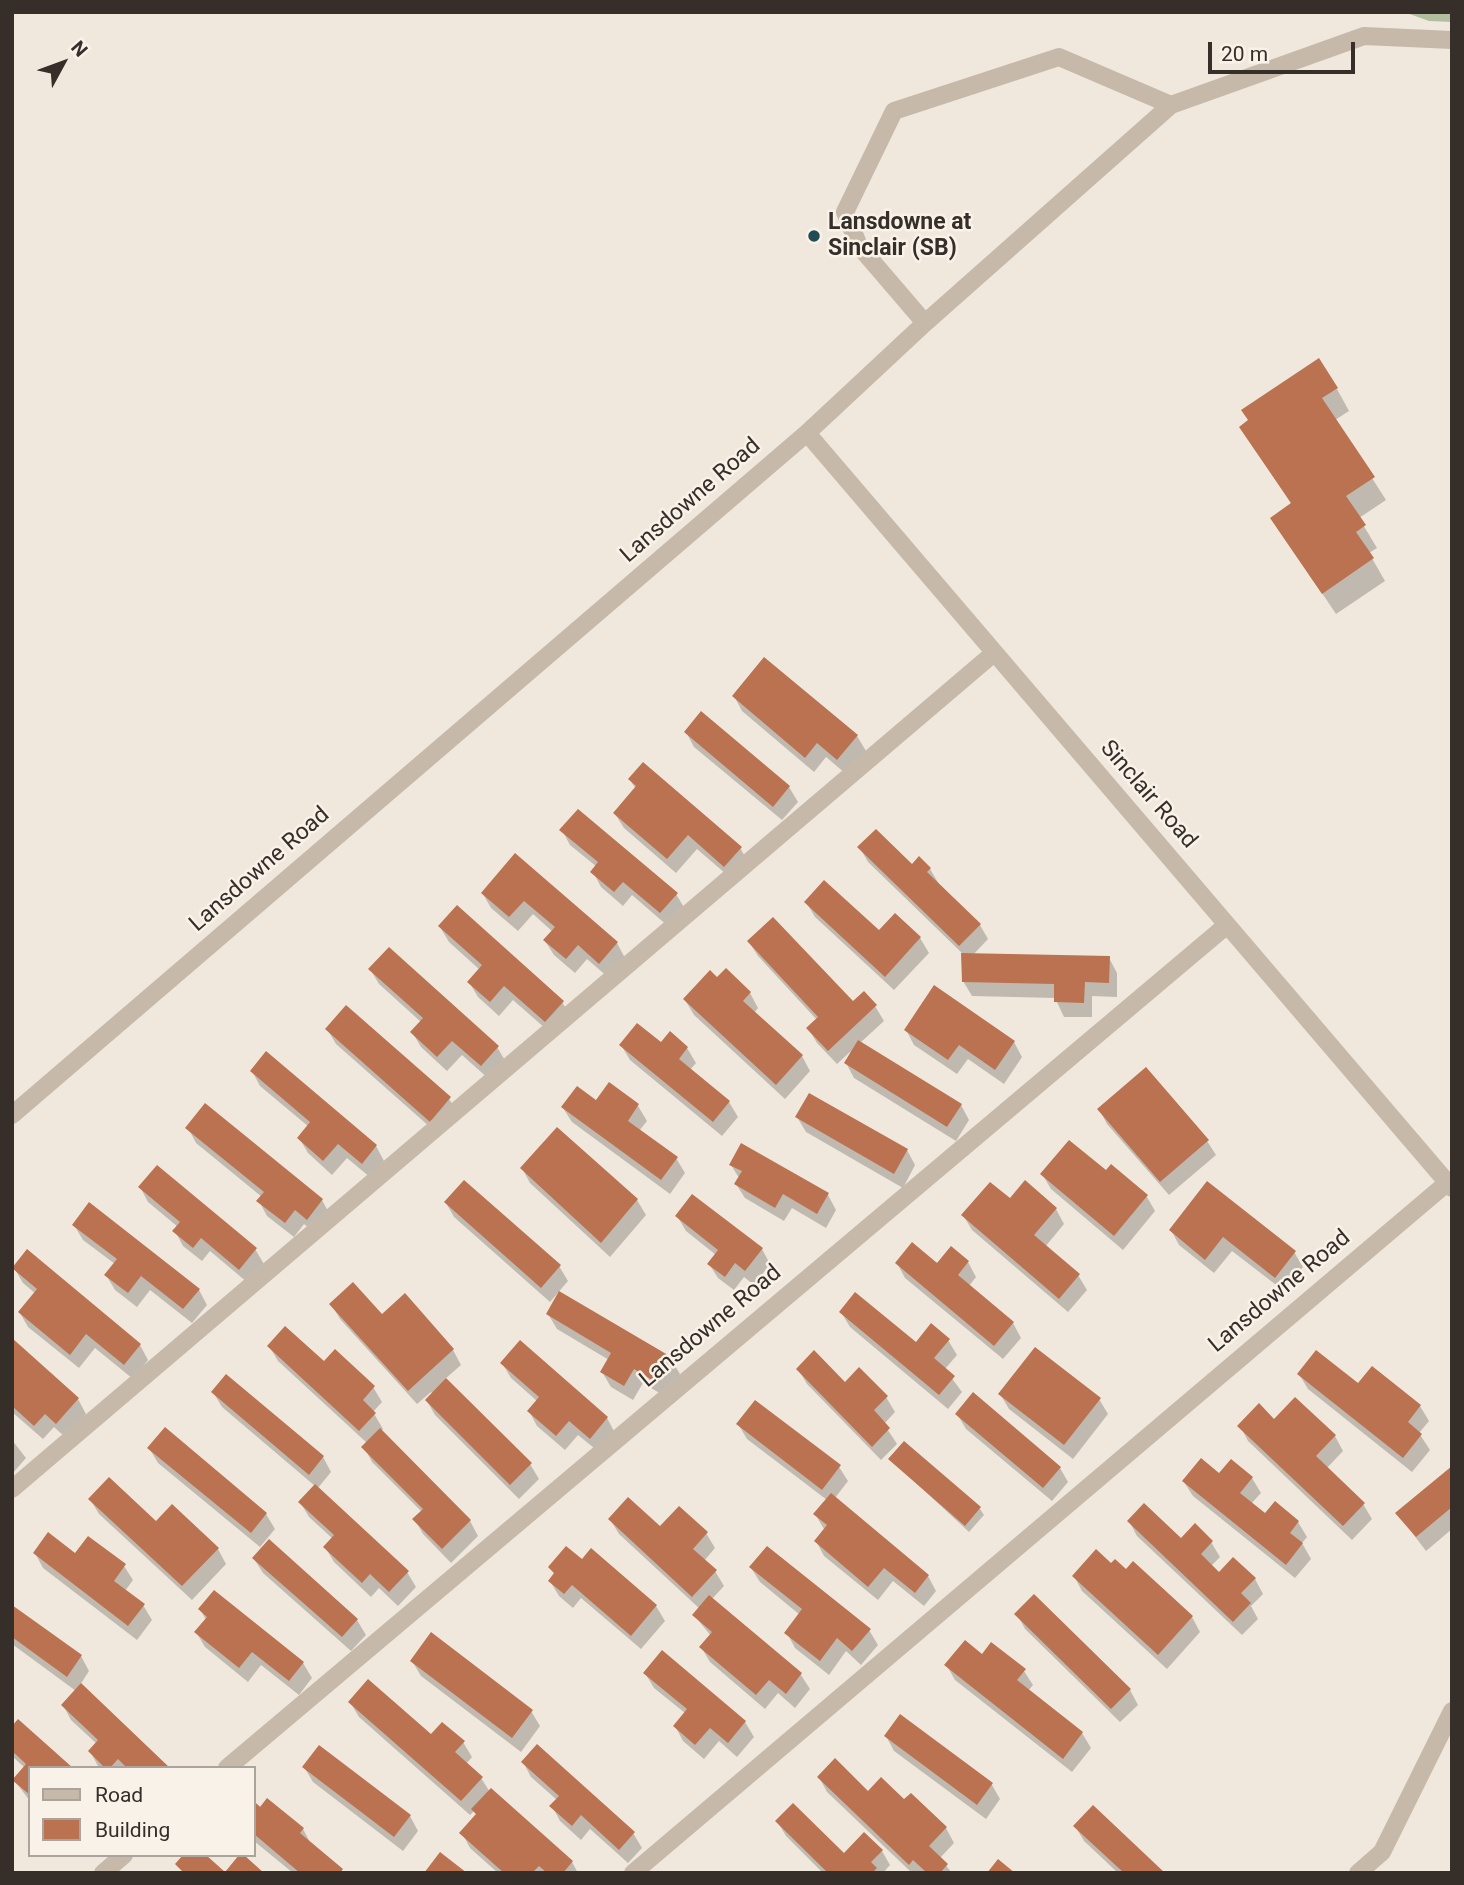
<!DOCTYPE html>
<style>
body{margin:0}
#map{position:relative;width:1464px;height:1885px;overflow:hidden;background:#f0e8dd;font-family:Roboto,sans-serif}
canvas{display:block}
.frame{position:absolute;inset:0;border:14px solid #352e29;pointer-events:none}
.legend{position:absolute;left:28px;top:1766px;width:228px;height:91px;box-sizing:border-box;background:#f8f2e9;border:2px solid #aaa49c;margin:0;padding:9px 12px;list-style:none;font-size:21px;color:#352e29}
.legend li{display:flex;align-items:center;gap:14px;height:35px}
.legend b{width:35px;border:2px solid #aaa49c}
.north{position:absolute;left:28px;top:28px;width:70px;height:70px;-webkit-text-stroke:5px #f8f2e9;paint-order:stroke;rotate:49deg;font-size:19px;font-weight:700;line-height:28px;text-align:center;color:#352e29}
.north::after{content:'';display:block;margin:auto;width:24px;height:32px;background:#352e29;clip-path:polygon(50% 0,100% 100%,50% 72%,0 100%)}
.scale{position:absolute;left:1208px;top:42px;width:147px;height:32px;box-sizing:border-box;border:4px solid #352e29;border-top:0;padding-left:9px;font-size:21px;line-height:24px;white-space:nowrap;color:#352e29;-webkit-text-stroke:5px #f8f2e9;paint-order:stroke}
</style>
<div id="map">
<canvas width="1464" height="1885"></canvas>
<div class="frame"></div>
<ul class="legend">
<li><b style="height:9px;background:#c7b9aa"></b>Road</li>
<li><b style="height:19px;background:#bb7251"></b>Building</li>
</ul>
<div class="north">N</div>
<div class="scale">20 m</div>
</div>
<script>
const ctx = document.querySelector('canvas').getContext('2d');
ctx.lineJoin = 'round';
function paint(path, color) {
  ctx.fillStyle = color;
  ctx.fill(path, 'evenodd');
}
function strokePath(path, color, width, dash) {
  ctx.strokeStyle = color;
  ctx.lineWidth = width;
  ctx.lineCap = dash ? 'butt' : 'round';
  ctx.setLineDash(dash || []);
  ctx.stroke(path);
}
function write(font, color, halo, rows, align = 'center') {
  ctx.font = font + ' Roboto,sans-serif';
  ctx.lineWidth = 5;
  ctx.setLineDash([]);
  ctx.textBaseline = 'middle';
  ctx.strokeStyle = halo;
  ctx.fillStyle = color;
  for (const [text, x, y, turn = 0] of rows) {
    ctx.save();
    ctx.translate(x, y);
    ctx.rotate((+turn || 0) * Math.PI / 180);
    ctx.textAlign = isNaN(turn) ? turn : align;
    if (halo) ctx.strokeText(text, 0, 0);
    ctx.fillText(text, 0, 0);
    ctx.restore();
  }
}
paint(new Path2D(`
 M1404 12H1452V22L1429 21Z`), '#b1be9f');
paint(new Path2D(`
 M1337 389 1349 411 1335 420 1386 500 1359 518 1377 548 1369 553 1385 581 1336 614 1272 518 1292 505 1241 427Z
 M765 659 857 736 866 751 846 774 826 757 814 772 742 711 734 696Z
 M701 713 789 787 798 802 782 820 694 747 686 732Z
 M630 780 740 848 749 863 733 880 697 849 676 873 624 828 615 814 636 789Z
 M562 830 676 894 685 909 669 927 632 895 623 906 601 887 593 872 597 867 570 845Z
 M860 848 912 866 930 869 939 884 980 925 988 939 973 955 1109 958 1117 973V997L1092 996V1017H1064L1055 998 972 996 963 981V954L868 862Z
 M515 856 617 943 625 958 609 978 587 959 575 973 554 955 545 941 553 932 533 914 518 931 491 908 483 894Z
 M806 902 879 933 895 915 920 938 929 953 894 990 815 917Z
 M440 927 562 1002 571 1017 554 1036 513 1000 499 1016 478 997 469 982 480 970 449 942Z
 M749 942 853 1004 875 1006 884 1021 860 1043 961 1105 969 1120 956 1141 854 1078 846 1063 851 1051 837 1064 817 1043 808 1028 817 1020 758 956Z
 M370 969 497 1047 506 1062 490 1080 462 1055 447 1071 421 1047 412 1032 421 1022 379 984Z
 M717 979 750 993 758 1008 754 1013 802 1056 810 1071 785 1099 694 1015 685 1000Z
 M327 1029 449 1099 458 1113 439 1135 336 1044Z
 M906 1030 1014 1042 1022 1057 1004 1084 968 1059 957 1074 914 1045Z
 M621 1045 687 1048 696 1063 690 1070 729 1102 738 1117 722 1136 630 1060Z
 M252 1071 376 1146 384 1161 371 1178 347 1158 332 1175 308 1153 299 1138 309 1127 260 1086Z
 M610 1085 638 1106 647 1121 639 1131 676 1158 685 1173 670 1194 572 1122 563 1108 596 1103Z
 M1099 1109 1207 1141 1216 1155 1169 1195 1107 1124Z
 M797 1117 907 1150 915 1165 903 1188 806 1132Z
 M188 1128 322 1200 330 1215 316 1234 304 1224 294 1237 267 1216 259 1201 262 1197 196 1143Z
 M557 1129 637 1200 646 1215 610 1257 530 1183 522 1168Z
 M731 1165 828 1195 836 1210 826 1228 792 1208 784 1221 745 1198 736 1184 739 1178Z
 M1111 1166 1147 1197 1155 1211 1123 1250 1051 1189 1042 1174 1106 1173Z
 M1207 1184 1294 1252 1303 1267 1284 1291 1232 1251 1214 1273 1179 1245 1171 1230Z
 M140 1187 255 1249 264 1264 248 1283 210 1251 202 1261 183 1246 175 1231 178 1227 148 1202Z
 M1010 1201 1056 1209 1064 1224 1045 1247 1078 1275 1087 1290 1068 1312 972 1230 963 1215Z
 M446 1203 559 1266 568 1281 550 1302 454 1217Z
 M677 1216 762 1249 770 1264 754 1285 744 1277 734 1290 718 1278 709 1264 716 1255 686 1231Z
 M74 1225 199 1290 207 1305 192 1323 150 1290 137 1307 115 1290 106 1275 115 1264 83 1240Z
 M968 1262 976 1277 969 1286 1013 1323 1021 1338 1003 1359 905 1278 897 1263Z
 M14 1268 140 1345 148 1360 133 1379 95 1348 79 1368 28 1327 20 1313 36 1294 23 1283Z
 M331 1304 382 1317 453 1350 461 1365 445 1379 530 1464 539 1479 519 1499 435 1415 427 1401 433 1394 431 1392 417 1404 340 1319Z
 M841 1312 916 1344 948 1340 957 1355 945 1369 962 1392 948 1409 850 1327Z
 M548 1314 671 1359 680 1374 666 1397 643 1383 633 1400 611 1387 602 1372 609 1360 557 1329Z
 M12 1340 78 1399 86 1414 65 1437 54 1427 43 1439 12 1412Z
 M269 1346 324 1364 373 1387 382 1402 373 1412 383 1429 381 1432 470 1521 478 1536 451 1563 423 1534 415 1520 422 1512 372 1462 364 1447 367 1443 278 1361Z
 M502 1363 607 1418 615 1433 599 1452 578 1435 565 1450 537 1426 529 1411 537 1401 511 1378Z
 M1372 1368 1420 1406 1429 1421 1419 1433 1430 1450 1412 1472 1308 1389 1299 1374 1358 1386Z
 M798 1369 886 1397 895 1412 884 1424 897 1444 881 1460 807 1384Z
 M213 1392 323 1457 331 1472 318 1488 407 1572 416 1587 398 1606 379 1588 371 1597 334 1562 325 1547 333 1539 309 1517 300 1502 315 1486 222 1407Z
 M1000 1394 1099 1399 1108 1414 1073 1459 1009 1409Z
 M957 1414 1060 1468 1068 1482 1052 1501 966 1429Z
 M1274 1421 1335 1436 1343 1451 1326 1469 1363 1504 1372 1519 1352 1540 1248 1441 1240 1426Z
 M738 1424 839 1467 848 1481 835 1498 928 1576 936 1591 924 1606 893 1581 878 1600 824 1556 816 1541 824 1529 815 1514 827 1500 747 1439Z
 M12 1440 26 1458 12 1474Z
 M149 1448 266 1514 275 1529 260 1547 158 1463Z
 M890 1459 980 1509 984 1515 969 1532Z
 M1452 1468V1529L1426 1551 1397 1513Z
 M1219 1476 1252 1478 1261 1493 1251 1504 1266 1515 1298 1522 1307 1537 1302 1543 1311 1559 1295 1578 1193 1496 1184 1482Z
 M90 1499 218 1549 226 1564 192 1600 99 1514Z
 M610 1519 706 1533 715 1548 704 1561 715 1571 724 1586 712 1599 801 1675 810 1689 795 1708 778 1693 765 1709 710 1662 701 1647 711 1636 694 1615 700 1609 619 1534Z
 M1129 1521 1181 1540 1211 1542 1220 1557 1211 1566 1219 1574 1255 1579 1263 1594 1251 1606 1258 1619 1242 1635 1137 1536Z
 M35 1553 76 1555 124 1566 133 1580 125 1591 143 1605 152 1620 137 1640 43 1568Z
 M254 1559 357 1620 366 1635 351 1651 263 1573Z
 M582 1562 656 1606 665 1621 641 1649 581 1598 573 1608 559 1596 550 1581 555 1575 550 1567Z
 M1134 1564 1192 1617 1200 1632 1167 1669 1082 1591 1074 1576 1112 1566 1126 1571Z
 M751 1568 869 1630 878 1645 861 1665 846 1651 829 1675 795 1648 787 1633 800 1615 760 1582Z
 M214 1592 303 1663 312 1678 299 1695 261 1665 248 1682 205 1647 196 1632 206 1620 200 1609Z
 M12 1607 81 1656 89 1671 80 1685 168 1768 98 1766 90 1751 97 1744 71 1720 63 1705 76 1691 12 1644Z
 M1017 1614 1130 1690 1138 1705 1120 1722 1025 1629Z
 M982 1656 1024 1671 1033 1685 1028 1691 1082 1733 1091 1748 1072 1772 955 1680 947 1666Z
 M412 1661 531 1711 540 1726 521 1752 421 1676Z
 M645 1673 745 1722 754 1737 737 1757 719 1741 704 1759 683 1741 675 1726 685 1713 654 1688Z
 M350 1702 432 1736 463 1742 472 1757 466 1764 481 1778 490 1792 572 1862 578 1873H498L470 1848 462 1833 477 1816 474 1811 470 1815 359 1717Z
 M12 1728 30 1768V1801L14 1780 25 1768 12 1756Z
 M886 1736 992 1785 1000 1799 986 1819 894 1751Z
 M523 1762 633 1833 642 1848 628 1863 590 1829 581 1840 560 1821 552 1806 557 1800 531 1777Z
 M304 1767 410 1816 418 1831 403 1851 313 1782Z
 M819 1777 904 1802 946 1828 954 1843 940 1858 952 1873H912L827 1792Z
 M254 1803 303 1829 311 1844 343 1873H293L254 1841Z
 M777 1821 844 1855 882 1851 890 1865 883 1873H823L786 1836Z
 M1075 1826 1163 1873H1118L1084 1841Z`), '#0003');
paint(new Path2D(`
 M1319 358 1338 388 1322 398 1375 477 1346 496 1366 525 1356 532 1374 558 1322 594 1270 518 1291 503 1239 427 1248 420 1241 410Z
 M764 657 858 735 837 760 817 743 805 758 732 696Z
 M701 711 790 786 773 807 684 732Z
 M643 762 742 847 724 867 688 835 667 859 613 813 636 786 628 779Z
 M578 809 678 893 660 913 623 882 614 892 590 872 598 862 559 830Z
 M876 829 912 864 919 856 931 868 927 872 981 924 959 946 857 847Z
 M515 853 618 942 599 964 578 945 566 959 543 940 555 927 524 901 509 917 481 893Z
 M824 880 879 930 895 913 921 937 885 977 804 902Z
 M457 905 564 1001 545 1022 504 986 490 1002 467 982 482 965 438 926Z
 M773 917 853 1001 864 991 877 1005 828 1051 806 1028 818 1017 747 941Z
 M389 947 499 1046 481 1066 452 1041 437 1057 410 1032 423 1018 368 969Z
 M961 953 1110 956 1109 983 1085 982 1084 1003 1054 1002V984L962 982Z
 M726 968 751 992 743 1001 803 1055 776 1085 683 999 710 970 717 977Z
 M934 985 1015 1041 995 1070 959 1045 948 1060 904 1030Z
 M346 1005 451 1097 430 1122 325 1029Z
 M637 1023 661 1042 670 1031 688 1047 679 1059 730 1101 713 1122 619 1045Z
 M858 1040 962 1104 947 1127 844 1063Z
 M266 1051 377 1145 362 1164 338 1144 323 1161 297 1138 310 1122 250 1071Z
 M1146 1067 1209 1140 1160 1182 1097 1109Z
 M609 1082 639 1104 628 1121 678 1157 661 1180 561 1107 577 1086 596 1100Z
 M809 1093 908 1149 894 1174 795 1117Z
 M205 1103 323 1199 307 1220 295 1210 285 1223 256 1201 264 1192 185 1128Z
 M557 1127 638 1199 601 1243 520 1168Z
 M1069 1140 1106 1170 1111 1164 1148 1195 1114 1236 1040 1174Z
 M741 1143 829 1193 817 1214 783 1194 775 1208 734 1184 742 1171 729 1165Z
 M157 1165 257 1248 239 1270 201 1238 193 1248 172 1231 180 1222 138 1187Z
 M464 1180 561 1265 541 1288 444 1202Z
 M1025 1180 1057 1208 1034 1235 1080 1274 1059 1299 961 1215 990 1182 1010 1198Z
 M1207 1181 1296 1251 1275 1278 1223 1237 1205 1260 1169 1230Z
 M692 1194 763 1248 745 1271 735 1263 725 1277 707 1264 718 1250 675 1216Z
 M89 1202 200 1289 183 1309 141 1276 128 1293 104 1275 117 1259 72 1225Z
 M912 1242 937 1263 951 1246 969 1261 958 1275 1014 1322 994 1346 895 1263Z
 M27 1249 141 1344 124 1365 86 1334 70 1355 18 1312 37 1289 12 1268Z
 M353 1282 382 1314 405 1293 454 1349 408 1391 329 1304Z
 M559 1291 673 1358 657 1383 634 1369 624 1386 600 1372 611 1353 546 1314Z
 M855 1292 916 1342 931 1323 950 1339 934 1358 955 1376 939 1395 839 1312Z
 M285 1326 324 1361 335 1349 375 1386 363 1400 376 1413 359 1431 267 1346Z
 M12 1338 79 1398 56 1424 45 1414 34 1426 12 1406Z
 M520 1340 608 1417 590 1439 569 1421 556 1436 527 1411 539 1397 500 1363Z
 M1035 1347 1101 1398 1064 1445 998 1394Z
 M814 1350 845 1382 859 1367 888 1396 874 1410 890 1428 872 1447 796 1369Z
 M1316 1350 1358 1383 1372 1366 1421 1405 1408 1422 1422 1434 1403 1458 1297 1374Z
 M226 1374 324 1456 309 1475 211 1392Z
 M446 1378 532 1463 510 1485 425 1400Z
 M973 1392 1061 1467 1043 1488 955 1414Z
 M1295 1397 1336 1435 1316 1456 1365 1503 1343 1526 1237 1426 1259 1403 1274 1419Z
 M755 1400 841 1465 822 1490 736 1424Z
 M165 1427 267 1513 251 1533 147 1448Z
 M380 1428 471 1520 442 1549 412 1519 423 1509 361 1447Z
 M904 1441 981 1507 965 1526 888 1459Z
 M1201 1458 1219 1473 1231 1459 1253 1477 1240 1493 1265 1513 1275 1501 1299 1521 1290 1533 1303 1543 1286 1565 1182 1481Z
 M1452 1466V1507L1416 1537 1395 1513Z
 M109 1477 156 1521 172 1504 219 1548 182 1586 88 1499Z
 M315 1484 409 1571 389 1592 370 1574 362 1583 323 1547 334 1535 298 1502Z
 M831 1493 929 1575 915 1593 884 1568 868 1587 814 1541 827 1525 813 1514Z
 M628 1497 660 1526 679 1506 708 1532 693 1549 717 1570 692 1597 608 1519Z
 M1144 1503 1181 1538 1195 1523 1213 1541 1201 1554 1219 1572 1233 1557 1256 1578 1241 1593 1251 1603 1233 1622 1127 1521Z
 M48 1532 75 1553 88 1536 126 1564 114 1581 145 1604 128 1626 33 1553Z
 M269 1539 358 1619 342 1637 252 1558Z
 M566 1546 582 1559 591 1548 657 1605 631 1636 572 1585 564 1594 548 1581 554 1573 548 1567Z
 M767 1546 871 1629 852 1651 837 1638 820 1661 784 1633 802 1609 749 1567Z
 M1096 1549 1111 1563 1115 1559 1126 1569 1133 1561 1193 1616 1158 1655 1072 1576Z
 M214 1590 304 1662 289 1681 252 1652 239 1668 194 1632 207 1617 198 1609Z
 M1034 1594 1131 1689 1111 1709 1014 1614Z
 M709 1595 802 1673 786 1694 769 1680 756 1695 699 1647 712 1632 692 1615Z
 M12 1605 82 1655 67 1677 12 1637Z
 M431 1632 533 1710 512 1738 410 1661Z
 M965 1640 982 1654 991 1642 1026 1669 1017 1680 1083 1732 1063 1759 944 1665Z
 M662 1650 746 1721 728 1743 710 1728 695 1745 673 1726 687 1709 643 1673Z
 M368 1679 431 1734 442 1722 465 1741 455 1752 483 1777 461 1801 348 1702Z
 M81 1683 170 1768H127L118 1759 110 1768H105L88 1751 98 1740 61 1705Z
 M900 1714 993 1783 977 1805 884 1736Z
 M18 1719 73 1768H30V1795L12 1780 26 1764 12 1751V1726Z
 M537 1744 635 1832 619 1850 581 1815 572 1826 549 1806 559 1796 521 1762Z
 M319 1745 411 1815 394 1837 302 1767Z
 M835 1758 868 1791 881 1777 904 1799 911 1793 947 1827 929 1846 948 1864 940 1873H927L913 1860 909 1865 817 1777Z
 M491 1788 573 1861 563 1873H547L539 1866 532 1873H504L459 1833 476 1814 471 1809Z
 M267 1798 304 1828 300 1833 343 1869 340 1873H300L254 1834V1801L260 1807Z
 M793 1803 844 1853 864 1832 883 1850 871 1862 877 1868 872 1873H828L775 1821Z
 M1093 1805 1165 1873H1124L1073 1826Z
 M440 1852 467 1873H424Z
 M183 1855H206L225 1872 239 1855H244L264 1873H184L175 1864Z
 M998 1859 1015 1873H987Z`), '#bb7251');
strokePath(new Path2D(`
 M925 323 859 246 845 212 894 111 1059 57 1171 105
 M807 433 1452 1188
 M12 1115 807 433 925 323 1171 105 1364 36 1452 40
 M12 1489 994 653
 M227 1768 1227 925
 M103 1873 124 1855
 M633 1873 1447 1183
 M1358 1873 1382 1852 1452 1711`), '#c7b9aa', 18);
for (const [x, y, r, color] of [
 [814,236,7,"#224c53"]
]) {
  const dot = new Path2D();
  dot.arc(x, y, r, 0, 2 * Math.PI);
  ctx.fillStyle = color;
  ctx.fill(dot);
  strokePath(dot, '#f8f2e9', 2.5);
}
write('bold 23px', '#352e29', '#f8f2e9', [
 ["Lansdowne at",828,223],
 ["Sinclair (SB)",828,249]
], 'left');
write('23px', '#352e29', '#f8f2e9', [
 ["Lansdowne Road",691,501,-41],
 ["Sinclair Road",1148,795,49],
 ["Lansdowne Road",260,870,-41],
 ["Lansdowne Road",1280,1292,-40],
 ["Lansdowne Road",711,1327,-40]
]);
</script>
